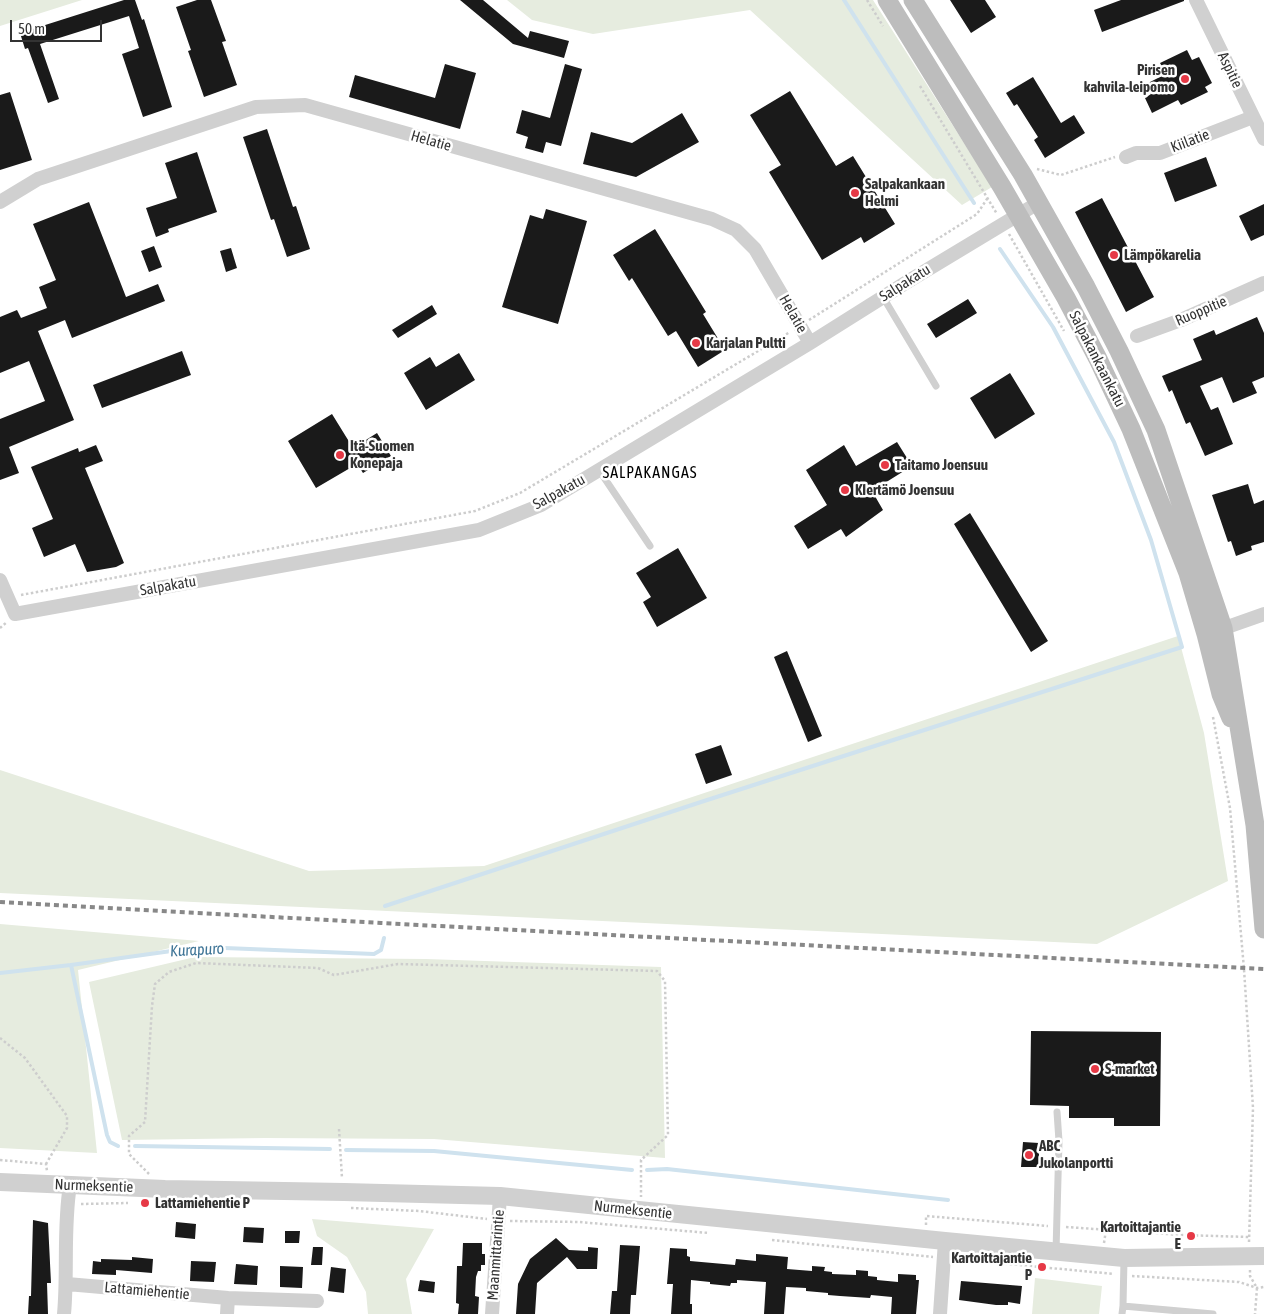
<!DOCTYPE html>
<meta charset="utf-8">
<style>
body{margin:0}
#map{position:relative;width:1264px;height:1314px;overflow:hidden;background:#fff;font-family:"Asap Condensed",sans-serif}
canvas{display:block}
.scale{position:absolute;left:10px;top:20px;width:92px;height:22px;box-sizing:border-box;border:2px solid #333;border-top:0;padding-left:6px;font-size:15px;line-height:18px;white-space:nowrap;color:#333;-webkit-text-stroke:4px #fff;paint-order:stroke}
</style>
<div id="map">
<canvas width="1264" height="1314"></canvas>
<div class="scale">50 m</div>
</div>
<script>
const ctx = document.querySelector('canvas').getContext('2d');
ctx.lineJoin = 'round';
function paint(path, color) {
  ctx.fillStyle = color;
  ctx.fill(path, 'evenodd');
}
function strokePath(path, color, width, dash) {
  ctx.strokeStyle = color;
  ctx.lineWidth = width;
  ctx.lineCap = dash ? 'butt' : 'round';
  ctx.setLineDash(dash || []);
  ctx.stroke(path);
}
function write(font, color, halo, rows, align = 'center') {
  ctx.font = font + ' "Asap Condensed",sans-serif';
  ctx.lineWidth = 5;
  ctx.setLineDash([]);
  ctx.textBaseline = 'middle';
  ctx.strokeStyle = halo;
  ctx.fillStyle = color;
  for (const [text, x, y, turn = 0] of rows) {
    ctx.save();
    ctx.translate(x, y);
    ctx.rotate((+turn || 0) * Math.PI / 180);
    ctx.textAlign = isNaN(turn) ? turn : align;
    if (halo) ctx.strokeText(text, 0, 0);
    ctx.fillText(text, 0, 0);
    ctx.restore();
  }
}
paint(new Path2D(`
 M0 0H82L0 26Z
 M507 0H873L992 187 962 205 750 10 593 34 532 20Z
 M1178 636 1204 733 1228 881 1097 944 0 893V770L309 871 484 866Z
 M0 924 199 941 78 970 97 1153 0 1148Z
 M195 957 426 959 661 967 665 1158 434 1139 265 1138 122 1140 89 982Z
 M312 1219 434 1229 406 1279 412 1314H368L366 1292 347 1257 317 1236Z
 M1035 1278 1102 1286 1099 1314H1032Z`), '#e6ecdf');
strokePath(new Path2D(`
 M844 0 974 203
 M385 906 701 802 1182 647 1151 540 1114 442 1053 327 1000 249
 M71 965 107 1135 110 1142 118 1146
 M0 973 71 965 200 947 374 954 381 950 384 938
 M135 1146 330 1149
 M346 1150 434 1151 632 1170
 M647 1170 667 1169 948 1200`), '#cfe2ee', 4);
paint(new Path2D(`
 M124 0H135L142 20 144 19 172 107 143 117 122 54 139 48 129 16 40 44 59 99 48 103 28 48 25 49 20 33Z
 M197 0H211L226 41 222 42 237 85 204 97 188 51 191 50 176 7Z
 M460 0H483L528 38 530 31 569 41 564 58 513 44Z
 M950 0H985L996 17 971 33Z
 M1121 0H1184V1L1102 32 1094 10Z
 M1187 50 1192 60 1199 57 1212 83 1205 87 1208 92 1181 105 1178 100 1152 113 1145 98 1151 94 1146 84 1166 74 1160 63Z
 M445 64 476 73 460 129 349 97 355 75 435 98Z
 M565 64 582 69 561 146 546 142 543 153 525 148 528 137 516 133 522 110 550 118Z
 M1033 77 1061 123 1074 115 1085 133 1045 158 1034 140 1038 137 1017 104 1014 106 1006 93Z
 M790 91 836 166 853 156 895 224 864 243 861 237 822 260 769 172 781 165 750 115Z
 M10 92 32 160 0 170V95Z
 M682 113 699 142 636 177 583 164 591 132 632 143Z
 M267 129 293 207 296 206 310 249 287 257 274 219 271 220 243 137Z
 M197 152 217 212 168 229 169 232 156 237 146 208 177 198 165 163Z
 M1206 157 1217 186 1175 202 1164 173Z
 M1102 198 1154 297 1126 312 1075 212Z
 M89 202 126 297 158 284 165 301 72 338 65 320 38 331 74 420 9 447 19 473 0 480V419L45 401 29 361 0 373V317L17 310 21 318 47 308 39 287 56 280 33 224Z
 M1264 204V235L1251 241 1239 216Z
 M546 209 587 221 558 324 502 307 530 215 543 219Z
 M655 229 706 312 703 314 725 350 698 367 676 331 668 336 632 278 629 281 613 255Z
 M154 246 162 267 149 272 141 251Z
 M231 248 237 268 226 272 220 251Z
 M968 299 977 313 936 338 927 324Z
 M432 305 437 314 398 338 392 330Z
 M1257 317 1264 333V377L1252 382 1257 393 1233 403 1222 377 1200 386 1211 410 1218 407 1233 444 1205 456 1190 422 1186 424 1172 390 1169 392 1162 376 1202 360 1193 339 1214 330 1216 335Z
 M182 351 191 375 102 408 93 385Z
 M459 353 475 380 426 410 404 373 430 357 436 367Z
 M1010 373 1035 414 995 439 970 398Z
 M332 414 353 448 377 433 391 456 363 473 357 464 316 488 288 441Z
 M897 442 912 466 872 491 883 510 846 537 841 529 808 549 794 526 827 505 806 470 844 445 856 466Z
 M96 445 103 461 85 468 124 563 116 567 87 572 75 544 44 557 32 528 53 519 31 467 78 448 79 452Z
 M1248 484 1254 504 1264 500V542L1251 546 1252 550 1236 556 1231 541 1228 542 1212 495Z
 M970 513 1048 641 1031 652 954 524Z
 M678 548 707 598 657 627 643 602 651 597 636 573Z
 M787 651 822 736 808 742 774 657Z
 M721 745 732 775 706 784 695 754Z
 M1031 1031 1161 1032 1160 1126H1114V1118H1069V1106L1030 1105Z
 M1023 1142 1039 1143V1167H1021Z
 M33 1220 48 1223 51 1283H47L48 1314H28L29 1296H31Z
 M176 1222 196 1224 195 1239 175 1237Z
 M244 1227 264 1228 263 1243 243 1242Z
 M285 1231H300L299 1243H285Z
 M556 1238 569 1250 588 1251V1247L598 1248 597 1269H577L567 1257 537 1283 535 1314H516L518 1284 530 1259Z
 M463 1243H482V1254H485V1265H481V1271H478L476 1277 475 1296 479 1297 478 1314H458L459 1304 456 1303 457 1266H462Z
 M620 1245 640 1246 636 1295H631L630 1314H610L612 1291H617Z
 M313 1247H323L322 1265H311Z
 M670 1248 687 1249V1256L690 1257V1261L735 1265 736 1259 756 1261V1254L788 1257 787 1269 812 1271V1266L825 1267 824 1271 832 1272V1274L856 1275V1270L868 1271V1276L877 1277V1280L898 1282V1274L916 1275V1280H919L916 1314H891L892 1297 871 1295 870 1298 840 1296 828 1295V1293L806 1291V1288L786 1287 784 1314H764L766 1282 737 1280V1283H731L730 1286 710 1284V1282L691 1280 690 1304H692V1314H671L673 1284H667Z
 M132 1257 153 1259 152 1273 116 1270V1275L92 1274 93 1261 101 1262V1259L132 1260Z
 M191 1261 216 1262 214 1282 190 1281Z
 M236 1264 258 1266 257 1285 234 1284Z
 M280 1266 303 1267 302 1288 280 1287Z
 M331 1267 346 1269 344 1293 328 1291Z
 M420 1280 435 1282 434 1293 418 1291Z
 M961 1281 1022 1286 1020 1304 1008 1302V1305H996L959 1300Z`), '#1a1a1a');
strokePath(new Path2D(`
 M867 0 883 26
 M920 86 997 214
 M1037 169 1061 175 1115 157
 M1009 234 1064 331
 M809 320 977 214 987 199
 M21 595 475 511 520 493 790 332
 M0 628 7 622
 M1213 717 1230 808 1244 969 1253 1108 1249 1242
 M0 1038 25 1058 67 1116V1128L46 1164
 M339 1129 342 1178
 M0 1160 46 1164 47 1171
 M149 1174 129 1154V1136L145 1122 152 1006 155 984 169 972 196 963 318 968 334 975 398 964 657 971 665 981 668 1135 641 1160V1197
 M81 1204 128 1203
 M351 1208 419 1211 487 1219
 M510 1221 579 1222 709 1233
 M926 1225V1216L1048 1226
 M1066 1227 1182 1235 1249 1237
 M772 1240 933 1257
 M1104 1243 1106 1230
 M955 1259 1114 1274
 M1250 1270V1276L1257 1288 1255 1314
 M1132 1276 1239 1282 1257 1288 1264 1287`), '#cdcdcd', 2.5, [2.5, 2.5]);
strokePath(new Path2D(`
 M883 297 936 386
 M599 470 650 546
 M1056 1251 1059 1141 1057 1112
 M1124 1259 1123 1306 1213 1314
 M1122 1314 1123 1306`), '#d0d0d0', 7);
strokePath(new Path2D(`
 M1196 0 1264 139
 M1126 157 1136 153H1160L1253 117
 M0 202 38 179 256 107 305 105 712 219 736 230 755 249 810 343
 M1137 336 1181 320 1264 283
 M0 580 15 614 479 530 541 505 810 343 907 282 1038 203
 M1216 631 1264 614
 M67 1284 228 1298 317 1301
 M64 1314C68 1271 63 1228 70 1185
 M227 1314 228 1298
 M492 1314 500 1196
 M940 1314 945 1241`), '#d0d0d0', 14);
strokePath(new Path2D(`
 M0 1182 165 1189 344 1192 500 1196 945 1241 1124 1258 1264 1256`), '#d0d0d0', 18);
strokePath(new Path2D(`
 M887 0 1002 187 1066 298 1098 359 1131 429 1188 573 1206 634 1221 694 1231 718
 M913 0 1023 175 1086 287 1119 351 1156 430 1223 628 1255 825 1264 929`), '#bdbdbd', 19);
strokePath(new Path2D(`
 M0 902 381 923 1264 969`), '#888', 4, [5, 4]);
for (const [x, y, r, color] of [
 [1185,79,5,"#e63946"],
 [855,193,5,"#e63946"],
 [1114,255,5,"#e63946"],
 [696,343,5,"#e63946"],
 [340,455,5,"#e63946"],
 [885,465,5,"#e63946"],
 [845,490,5,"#e63946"],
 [1095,1069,5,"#e63946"],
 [1029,1155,5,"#e63946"],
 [145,1203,5,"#e63946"],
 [1191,1236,5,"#e63946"],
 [1042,1267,5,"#e63946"]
]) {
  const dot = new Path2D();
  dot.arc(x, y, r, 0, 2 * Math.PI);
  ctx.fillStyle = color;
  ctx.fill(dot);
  strokePath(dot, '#fff', 2);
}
write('bold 15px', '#333', '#fff', [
 ["Pirisen",1175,70,"right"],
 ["kahvila-leipomo",1175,87,"right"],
 ["Salpakankaan",865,184],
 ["Helmi",865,201],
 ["Lämpökarelia",1124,255],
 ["Karjalan Pultti",706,343],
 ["Itä-Suomen",350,446],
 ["Konepaja",350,463],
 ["Taitamo Joensuu",895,465],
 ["KIertämö Joensuu",855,490],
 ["S-market",1105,1069],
 ["ABC",1039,1146],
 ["Jukolanportti",1039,1163],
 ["Lattamiehentie P",155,1203],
 ["Kartoittajantie",1181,1227,"right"],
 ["E",1181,1244,"right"],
 ["Kartoittajantie",1032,1258,"right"],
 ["P",1032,1275,"right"]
], 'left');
write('15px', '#333', '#fff', [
 ["Aspitie",1230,70,64],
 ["Helatie",431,141,16],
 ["Kiilatie",1190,141,-21],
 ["Salpakatu",905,283,-32],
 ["Ruoppitie",1201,311,-23],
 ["Helatie",793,314,60],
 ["Salpakankaankatu",1097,359,63],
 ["Salpakatu",559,492,-29],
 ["Salpakatu",168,586,-10],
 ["Nurmeksentie",94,1186,2],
 ["Nurmeksentie",633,1210,6],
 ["Maanmittarintie",496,1255,-86],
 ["Lattamiehentie",147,1291,5]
]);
ctx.letterSpacing = '1px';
write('16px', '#000', '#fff', [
 ["SALPAKANGAS",650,473]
]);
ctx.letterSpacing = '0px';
write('italic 16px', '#3f7597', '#fff', [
 ["Kurapuro",197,950,-3]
]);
</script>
